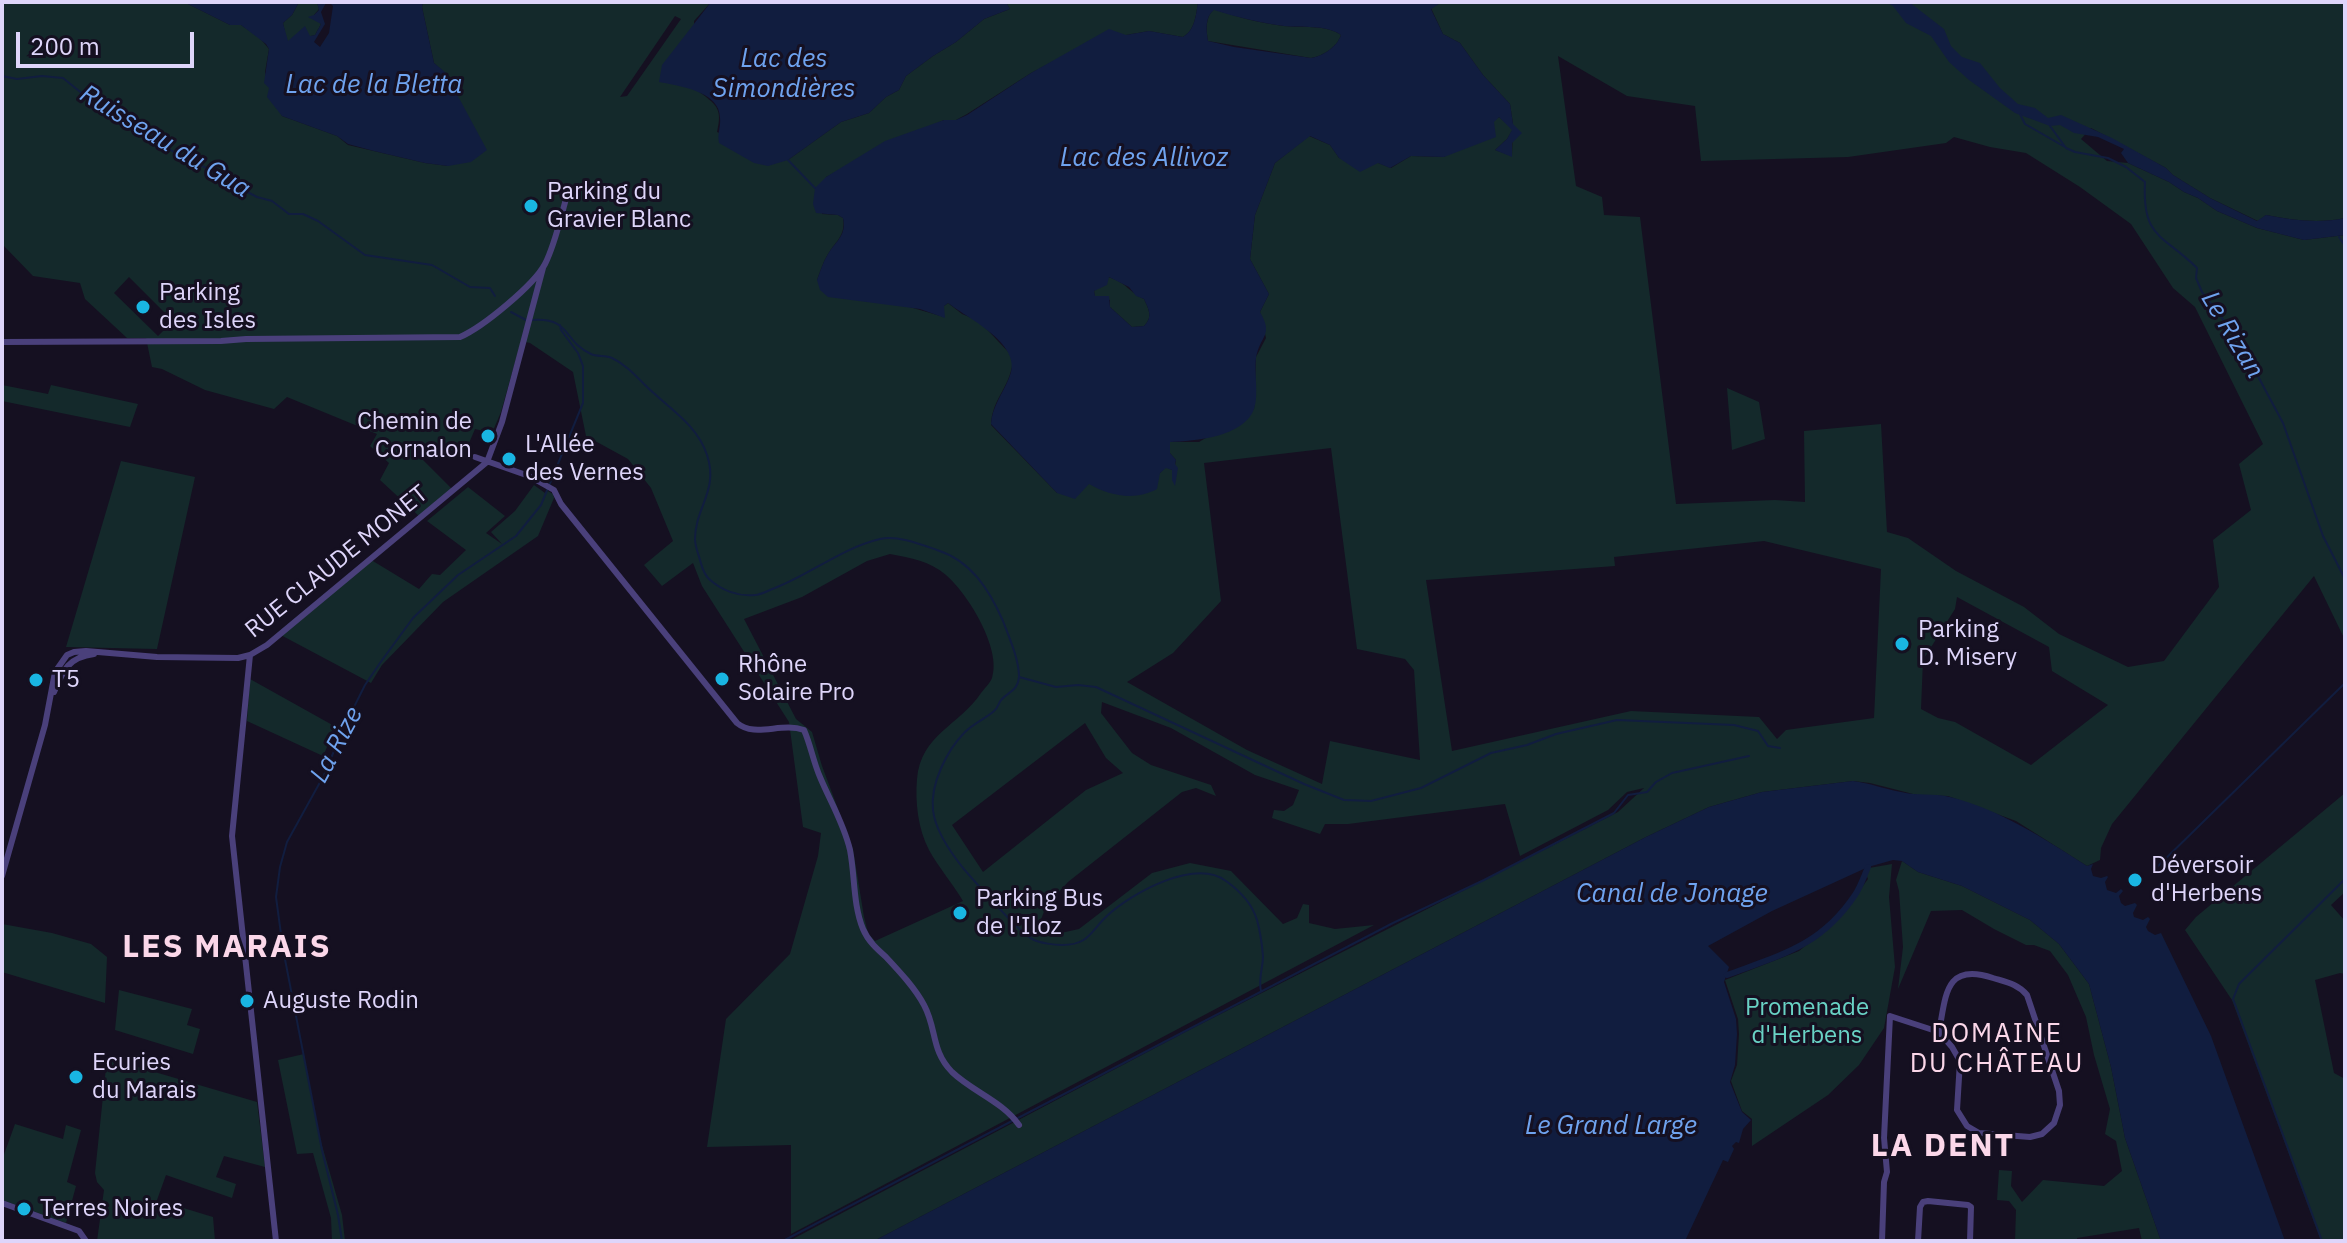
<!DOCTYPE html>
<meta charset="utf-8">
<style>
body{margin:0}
#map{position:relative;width:2347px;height:1243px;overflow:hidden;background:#151021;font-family:"IBM Plex Sans",sans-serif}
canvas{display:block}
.frame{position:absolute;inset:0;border:4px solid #ded5fa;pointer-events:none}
.scale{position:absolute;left:16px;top:32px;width:178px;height:36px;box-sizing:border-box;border:4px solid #ded5fa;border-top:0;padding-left:10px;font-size:24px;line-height:28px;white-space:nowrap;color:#ded5fa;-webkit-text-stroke:6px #151021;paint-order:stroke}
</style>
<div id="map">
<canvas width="2347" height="1243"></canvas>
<div class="frame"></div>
<div class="scale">200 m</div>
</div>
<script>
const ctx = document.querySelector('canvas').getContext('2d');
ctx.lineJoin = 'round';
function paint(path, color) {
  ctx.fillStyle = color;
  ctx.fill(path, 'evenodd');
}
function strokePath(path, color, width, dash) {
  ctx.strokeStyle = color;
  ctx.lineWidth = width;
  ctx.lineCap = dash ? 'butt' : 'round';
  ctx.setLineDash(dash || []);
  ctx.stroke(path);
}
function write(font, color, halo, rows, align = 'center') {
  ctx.font = font + ' "IBM Plex Sans",sans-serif';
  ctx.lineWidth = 6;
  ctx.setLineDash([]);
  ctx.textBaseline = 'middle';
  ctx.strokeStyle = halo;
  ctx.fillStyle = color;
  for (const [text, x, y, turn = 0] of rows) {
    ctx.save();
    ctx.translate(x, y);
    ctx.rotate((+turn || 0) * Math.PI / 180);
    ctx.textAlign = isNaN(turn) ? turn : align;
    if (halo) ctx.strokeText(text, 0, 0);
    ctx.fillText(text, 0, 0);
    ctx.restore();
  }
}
paint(new Path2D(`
 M2 2H184L230 25H241L259 37 269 49 265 72 269 88 282 116 337 136 348 145 425 163 448 166 445 73 434 63 422 7 423 2H711L694 21 697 90C716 105 723 107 717 132L788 160 841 122 869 113 886 97 899 90 906 76 933 56 956 42 984 19 1010 9 1006 2H1198C1196 15 1195 30 1183 37L1149 31 1126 35 1056 60 1031 73 967 114 956 120H944L826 177 822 214 838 215 843 218C846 235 836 241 828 254 823 262 820 272 817 280L944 317V306L948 303 962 314 979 321 1013 357C1012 387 992 397 991 425L1057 493 1089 484 1160 473 1166 467 1172 470V480L1176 460 1170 453V442H1199L1254 409 1256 357 1266 338 1260 312 1269 294 1250 259 1255 215 1275 163 1309 136 1330 145 1339 158 1378 163 1391 168 1411 156 1444 157 1499 117 1513 129 1507 139 1495 150 1512 156 1513 124 1510 104 1483 75 1460 43 1443 34 1431 8 1442 2H2345V218C2318 224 2292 220 2266 215L2258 221 2210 198 2173 175 2166 168 2091 128 2081 139 2107 161 2128 163 2169 182 2184 192 2198 198 2217 211 2257 228 2304 240 2345 235V640L2314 576 2112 824 2101 848 2100 860 2087 866 2016 821 1948 796 1917 795 1870 783 1853 781 1762 792 1709 807 1646 837 874 1241H789L1191 1029 1618 812 1644 788 1627 792 1608 810 1520 856 1505 804 1348 824H1325L1320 834 1272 818 1274 810 1284 811 1293 805 1299 790 1255 775 1171 728 1102 702 1101 713 1132 753 1151 765 1211 785 1216 796 1196 788 1182 792 1068 882 1046 906 1039 925 1047 936 1079 929 1152 873 1190 863 1231 871 1283 924 1297 918 1303 904 1309 905V923L1335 929 1374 925 791 1234V1145L707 1147 726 1019 790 954 818 856 821 833 803 827 789 722 702 586 693 563 662 586 644 565 673 541 651 488 628 459 586 436 573 372 530 343 521 341 501 412 492 433 475 429 464 455 436 445 423 460 452 489 419 516 380 480 389 463 370 446 377 434 287 397 274 409 205 390 162 369 152 367 146 338H127L85 299 80 283 33 276 2 244ZM675 16 681 19 627 96 620 97ZM1558 56 1627 96 1695 106 1701 161 1848 157 1946 143 1954 137 1990 147 2026 153 2080 187 2131 224 2173 288 2195 307 2263 444 2239 464 2251 510 2213 540 2219 587 2164 661 2128 667 2059 634 2024 607 1956 571 1908 538 1887 532 1881 424 1804 431 1805 502 1775 500 1676 504 1640 217 1604 215 1602 197 1576 186ZM129 277 173 321 158 336 114 293ZM1331 448 1357 649 1405 659 1414 670 1420 760 1330 741 1322 784 1247 750 1127 682 1173 653 1221 601 1204 463ZM1764 541 1881 569 1874 718 1786 730 1777 739 1759 717 1631 711 1452 751 1426 580 1615 566 1614 557ZM890 554C911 558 930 561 946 575 968 594 1002 649 992 678 990 683 984 689 981 693 959 726 921 734 917 779 915 802 918 829 929 850 939 868 953 884 963 901L875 941 868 933 864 917 853 849 822 766 812 732 796 719 744 619 802 597 867 561ZM1957 597 2049 647 2052 671 2108 705 2031 765 1955 722 1938 718 1921 709 1923 660 1955 609ZM1085 723 1106 758 1123 773 1086 790 983 872 952 825Z
 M299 2H317L319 9 314 15 321 24 315 35 287 42 283 23 292 15Z
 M1214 9C1235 17 1261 23 1284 26 1302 28 1325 24 1341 35 1337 47 1323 56 1311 58L1208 41C1206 29 1205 18 1214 9Z
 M1108 277C1126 282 1130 293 1144 299 1149 310 1153 317 1144 326L1132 327 1110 307V300L1095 296 1094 291Z
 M2 385 48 394 51 385 138 404 130 427 2 401Z
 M1727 388 1759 402 1765 439 1732 450Z
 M121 461 195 477 157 649 66 647Z
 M534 485 545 493 548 491 553 494 554 498 538 536 443 602 382 665 371 683 277 633 368 558 419 589 432 574 440 575 466 550 427 521 468 487 505 516 486 533 502 544 491 532 515 511Z
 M250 679 336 727 323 756 247 721Z
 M2345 793V892L2331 905 2345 921V974L2340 973 2315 980 2334 1073 2345 1079V1241H2321L2232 1000 2185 930 2196 917Z
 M1902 861 1918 872 1962 886 2030 920 2059 944 2089 984 2111 1067 2125 1138 2161 1241H2142L2139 1228 2077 1238V1241H2015L2016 1210 2009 1201 1997 1200 1999 1170 2012 1171 2011 1186 2022 1202 2043 1180 2104 1186 2122 1171 2116 1141 2105 1134 2110 1109 2094 1055 2086 1017 2068 975 2050 951 2034 945H2026L1994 929 1962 910 1931 911 1898 989 1903 947 1899 891 1896 880Z
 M1892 864 1889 897 1895 967 1884 1028 1859 1065 1828 1095 1752 1146V1119L1742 1111 1731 1081 1737 1065 1739 1034 1738 1019 1725 980 1799 951 1839 918 1868 879 1866 874 1869 868Z
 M2 924 52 933 91 944 107 957 105 1003 2 972Z
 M119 990 192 1009 187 1025 200 1029 193 1054 115 1030Z
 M304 1054 319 1135 342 1215 345 1241H332L331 1218 313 1153 297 1154 278 1060Z
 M107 1058 257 1102 265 1167 224 1156 216 1177 236 1184 232 1198 166 1175 157 1200 213 1217 215 1241H97L104 1190 97 1182 95 1173Z
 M15 1124 63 1139 66 1125 81 1130 67 1182 76 1186 66 1223 2 1200V1160Z`), '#14292b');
paint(new Path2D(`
 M184 2H299L292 15 283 23 288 41 305 26 310 36 315 35 321 24 308 17 314 15 319 10 317 2 326 3 321 12 325 24 314 42 320 47 329 33 333 6 329 2H423L422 7 434 63 445 72 487 150 471 162 448 166 425 163 374 151 348 144 337 136 282 116 267 97 269 88 264 83 269 49 266 44 241 25H230Z
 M711 2H1006L1010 9 984 19 956 42 933 56 906 76 899 90 886 97 869 113 841 122 788 160 768 166 754 163 719 143C717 133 721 127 720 118 720 91 679 86 659 82L662 65Z
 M1198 2H1442L1431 9 1443 34 1460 43 1483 75 1510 104 1513 124 1522 133 1512 143V157L1495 150 1507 139 1512 130 1499 117 1494 122 1496 137 1444 157 1411 156 1390 168 1378 163 1360 172 1339 158 1330 145 1310 136 1275 163 1255 215 1250 259 1269 294 1260 312C1274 336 1260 335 1256 358 1254 374 1259 394 1254 409 1244 437 1195 441 1170 442V453L1176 460 1175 464 1178 468 1175 486 1172 480V470L1166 468 1160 473 1157 489C1135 501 1110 496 1089 484L1075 499 1057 493 991 424C992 407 1002 395 1009 378 1025 345 970 320 948 303L944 306 945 318 920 309 828 297 820 290 817 280C820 272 823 262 828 254 836 241 847 235 843 218L838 215 816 213 813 204 815 188 826 177 885 141 944 120H956L967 115 1031 73 1109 29 1126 35 1149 31 1183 37C1195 30 1196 15 1198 2ZM1214 10C1235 17 1262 23 1284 26 1302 28 1325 24 1341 35 1337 47 1323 56 1311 58L1234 47 1208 41C1206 29 1205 17 1214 10ZM1109 277 1129 287 1136 296 1144 299C1149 310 1153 317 1144 326L1132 327 1110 307 1109 296H1095L1094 291 1107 285Z
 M1886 2H1909L1944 29 1951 46 1962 57 1980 63 2000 88 2018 104 2035 108 2048 118 2061 115 2112 138 2166 168 2173 175 2210 198 2257 221 2266 215C2292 220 2318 224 2345 218V235L2304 240 2257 228 2217 211 2198 198 2184 192 2169 182 2128 163 2121 153 2124 149 2098 137 2074 133 2060 125 2050 126 2015 113 1969 80 1949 62 1931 36 1906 23 1893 6Z
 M1853 781C1870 783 1884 789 1901 792 1917 796 1934 793 1950 797 2001 810 2043 838 2087 866L2093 864 2091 869 2093 876 2101 878 2107 876 2108 877 2105 882 2107 890 2116 893 2121 889 2123 891 2119 896 2121 903 2125 906 2135 903 2137 905 2133 913 2134 917 2143 920 2148 917 2150 919 2146 927 2148 931 2155 935 2161 933 2211 1036 2285 1241H2161L2125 1138 2111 1067 2089 984 2059 944 2030 920 1962 886 1918 872 1902 861 1893 860 1868 867 1772 911 1708 946 1729 967 1724 982 1736 1019 1737 1034 1735 1065 1730 1082 1742 1112 1751 1120 1743 1129 1739 1143 1736 1142 1732 1146 1734 1149 1728 1162 1723 1160 1685 1241H874L1646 837 1709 807 1762 792Z`), '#111d3f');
strokePath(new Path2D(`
 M2 76 17 79 42 76 63 78 89 99 104 106 128 113 147 128 163 145 186 160 212 170 234 185 257 197 272 201 289 214H303L318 221 365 255 432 265 470 287 490 288 495 296
 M2020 114 2025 124 2065 147
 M2050 126 2066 148 2075 152 2108 158 2126 167 2145 182C2142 239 2163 234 2197 268L2196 278 2202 292 2238 339 2283 423 2323 536 2345 579
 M788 160 815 188
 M2339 237 2345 246
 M511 312 526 320
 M532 320C572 317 563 342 591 354 597 357 605 355 612 358 625 364 635 375 645 385 667 407 697 424 707 455 719 490 695 508 695 539 695 546 698 553 700 560 702 567 703 573 709 579 721 590 738 597 755 595 761 595 769 590 775 588 811 574 842 548 880 539 897 535 920 544 937 550 971 561 989 589 1003 621 1009 637 1019 659 1019 677 1018 690 1010 691 1002 699 998 703 999 707 994 711 985 719 974 723 965 732 947 750 930 784 933 810 935 829 951 853 963 868 976 883 1018 932 1034 940 1041 943 1054 945 1062 945 1090 945 1091 930 1108 915 1132 893 1195 858 1226 881 1240 891 1252 903 1257 920 1260 931 1262 944 1263 956 1263 968 1258 979 1261 991
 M1019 677 1056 687 1078 685 1096 687 1304 784 1344 800 1371 801 1421 788 1491 753 1527 745 1556 734 1617 720 1734 725 1758 731 1768 746 1780 748
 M2155 869 2345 683
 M1018 1118 1393 923 1484 880 1614 813 1628 795 1647 792 1656 782 1672 773 1749 756
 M342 1241 338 1215 322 1150 283 949 276 897 280 867 287 842 324 775 344 727 365 685 380 663 413 618 458 575 516 536 541 505 583 403V366L578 353 561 330 560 325
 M783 1241 1012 1121
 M2322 1241 2233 999 2239 984 2345 879`), '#111d3f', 2);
strokePath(new Path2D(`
 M1727 975C1781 955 1821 946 1855 895 1861 886 1864 876 1868 867`), '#111d3f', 6);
strokePath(new Path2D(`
 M2 342 221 341 246 339 460 337C483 327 534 285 545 264 556 242 561 215 568 192
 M475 457 529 476 554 490 561 504 737 723C755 738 781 722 804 730 811 746 813 761 820 777 830 801 844 824 850 850 855 876 853 905 863 929 868 941 877 949 886 957 900 972 915 988 924 1005 937 1029 931 1051 952 1072 973 1092 1002 1101 1019 1125
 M250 655 232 836 276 1241
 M54 692C63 670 69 657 94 654
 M2 876 45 725 55 672 67 655 74 652 86 651 157 657 238 658 250 655 267 645 487 462 502 422 543 268
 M2 1203 79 1231 86 1241
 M1882 1241 1884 1182 1887 1172 1884 1138 1890 1016 1939 1032 1952 1047 1960 1061 1957 1110 1967 1126 1979 1133 2030 1137 2042 1134 2054 1123 2060 1105 2059 1091 2027 995C2018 984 2006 982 1993 978 1945 962 1946 995 1939 1032
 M1918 1241 1920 1207 1923 1202 1928 1201 1968 1205 1971 1207 1970 1241`), '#4a407b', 6);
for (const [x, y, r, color] of [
 [531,206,8,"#19b5e2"],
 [143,307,8,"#19b5e2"],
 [488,436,8,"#19b5e2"],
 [509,459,8,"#19b5e2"],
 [1902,644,8,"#19b5e2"],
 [722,679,8,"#19b5e2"],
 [36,680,8,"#19b5e2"],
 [2135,880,8,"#19b5e2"],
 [960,913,8,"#19b5e2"],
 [247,1001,8,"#19b5e2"],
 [76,1077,8,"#19b5e2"],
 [24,1209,8,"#19b5e2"]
]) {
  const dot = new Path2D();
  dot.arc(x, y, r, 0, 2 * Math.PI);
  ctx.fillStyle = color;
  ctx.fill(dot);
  strokePath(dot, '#151021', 3);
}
write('24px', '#ded5fa', '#151021', [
 ["Parking du",547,192],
 ["Gravier Blanc",547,220],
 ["Parking",159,293],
 ["des Isles",159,321],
 ["Chemin de",472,422,"right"],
 ["Cornalon",472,450,"right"],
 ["L'Allée",525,445],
 ["des Vernes",525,473],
 ["Parking",1918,630],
 ["D. Misery",1918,658],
 ["Rhône",738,665],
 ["Solaire Pro",738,693],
 ["T5",52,680],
 ["Déversoir",2151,866],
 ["d'Herbens",2151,894],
 ["Parking Bus",976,899],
 ["de l'Iloz",976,927],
 ["Auguste Rodin",263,1001],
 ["Ecuries",92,1063],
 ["du Marais",92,1091],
 ["Terres Noires",40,1209]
], 'left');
write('24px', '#ded5fa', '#151021', [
 ["RUE CLAUDE MONET",337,562,-39]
]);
write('24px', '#69d2c5', '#151021', [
 ["Promenade",1807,1008],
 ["d'Herbens",1807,1036]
]);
write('italic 26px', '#6fa3ef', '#151021', [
 ["Lac des",784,59],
 ["Simondières",784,89],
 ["Lac de la Bletta",374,85],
 ["Ruisseau du Gua",165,142,31],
 ["Lac des Allivoz",1144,158],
 ["Le Rizan",2232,335,59],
 ["La Rize",337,745,-62],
 ["Canal de Jonage",1672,894],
 ["Le Grand Large",1611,1126]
]);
ctx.letterSpacing = '2px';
write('26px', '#fbd7e9', '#151021', [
 ["DOMAINE",1997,1034],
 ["DU CHÂTEAU",1997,1064]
]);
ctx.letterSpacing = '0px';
ctx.letterSpacing = '2px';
write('bold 32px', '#fbd7e9', '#151021', [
 ["LES MARAIS",227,948],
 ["LA DENT",1943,1147]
]);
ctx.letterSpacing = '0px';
</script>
